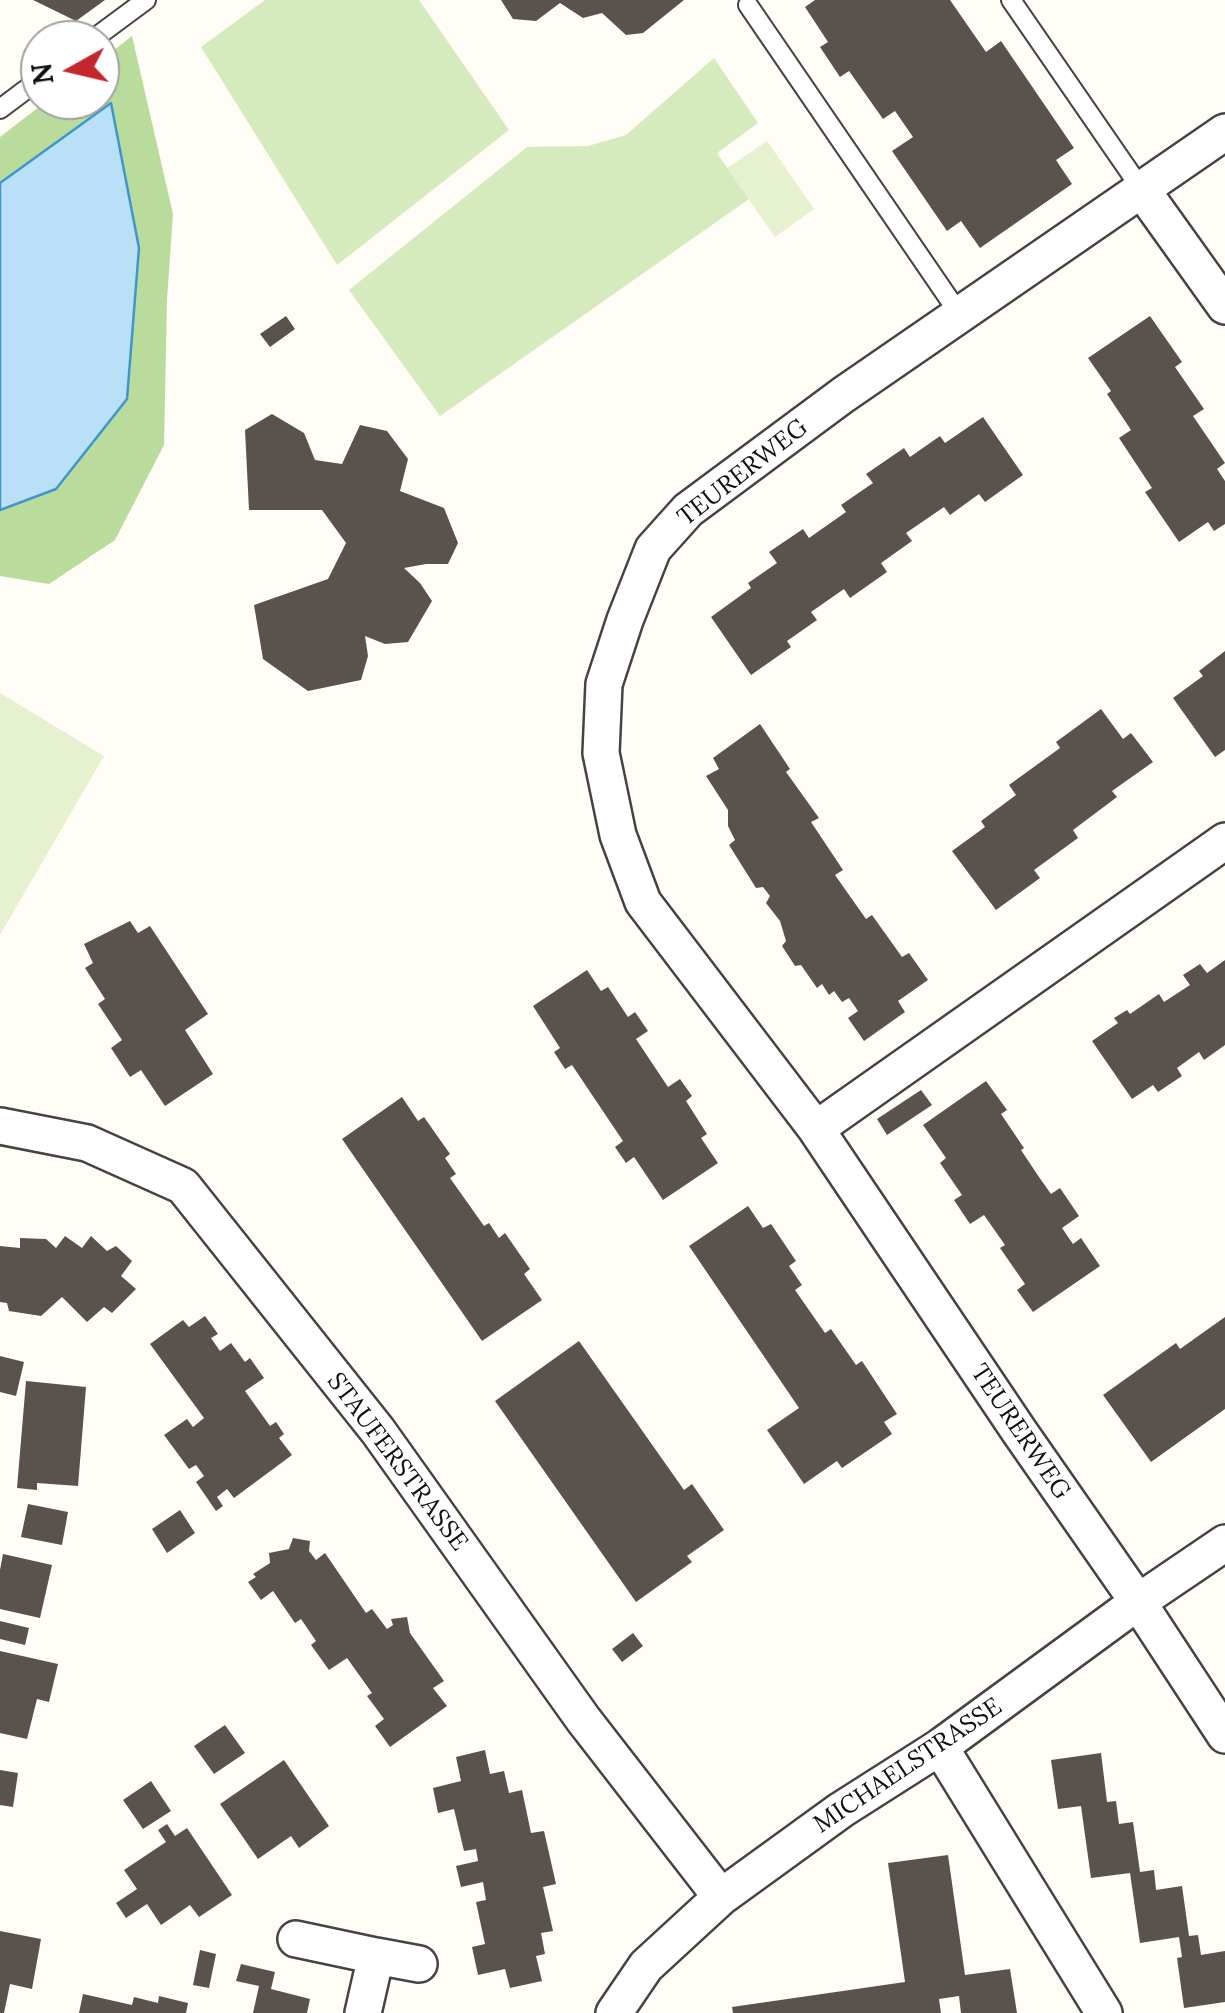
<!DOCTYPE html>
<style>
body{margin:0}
#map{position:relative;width:1225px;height:2013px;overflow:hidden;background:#fffdf5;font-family:Lora,serif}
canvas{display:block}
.north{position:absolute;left:20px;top:20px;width:100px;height:100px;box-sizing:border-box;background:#fff;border:2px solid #a0a0a0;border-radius:50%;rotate:262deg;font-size:28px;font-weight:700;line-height:40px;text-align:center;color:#111}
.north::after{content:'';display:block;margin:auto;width:35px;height:45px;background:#c4262e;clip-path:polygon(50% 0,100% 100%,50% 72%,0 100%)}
</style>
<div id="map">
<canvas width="1225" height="2013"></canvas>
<div class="north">N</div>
</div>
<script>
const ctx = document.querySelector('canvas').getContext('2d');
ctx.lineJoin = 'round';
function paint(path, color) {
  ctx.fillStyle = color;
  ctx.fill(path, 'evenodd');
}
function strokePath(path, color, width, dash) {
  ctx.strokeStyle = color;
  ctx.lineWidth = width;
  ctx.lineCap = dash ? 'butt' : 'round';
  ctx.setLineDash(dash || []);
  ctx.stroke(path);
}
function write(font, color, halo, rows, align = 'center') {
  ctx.font = font + ' Lora,serif';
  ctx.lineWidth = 10;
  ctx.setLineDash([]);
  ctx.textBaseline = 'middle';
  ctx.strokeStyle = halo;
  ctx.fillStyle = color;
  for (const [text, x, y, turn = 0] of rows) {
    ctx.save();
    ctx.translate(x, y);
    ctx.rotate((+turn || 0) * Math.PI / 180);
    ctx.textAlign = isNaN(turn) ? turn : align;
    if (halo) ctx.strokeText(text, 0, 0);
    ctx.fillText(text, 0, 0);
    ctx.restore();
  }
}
paint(new Path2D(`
 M265 0H419L509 130 337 265 201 47Z
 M714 58 758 123 717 153 749 199 440 416 349 290 527 147 588 146 626 135Z`), '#d5ebbd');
paint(new Path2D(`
 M132 36 173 214 167 300 164 445 115 540 49 584 0 576V510L56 489 111 104 0 183V137L48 100H100V61Z`), '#b9dc9c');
paint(new Path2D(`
 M767 141 814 209 775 237 727 168Z
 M0 693 104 756 0 935Z`), '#e6f2cf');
const water = new Path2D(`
 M111 103 139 248 127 399 56 489 0 510V183Z`);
paint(water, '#b9e0f7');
strokePath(water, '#3f96cf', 2.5);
paint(new Path2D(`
 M33 0H105L76 21Z
 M501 0H684L643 33 626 35 602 13 583 18 560 3 536 21 513 19Z
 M815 0H950L986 52 1001 41 1074 148 1056 160 1072 184 980 248 961 221 947 231 892 151 913 137 895 111 883 119 849 71 840 77 820 47 828 42 805 7Z
 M286 316 295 329 270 347 260 334Z
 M1150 316 1182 362 1175 367 1204 409 1193 416 1225 463 1217 469 1225 481V524L1214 531 1208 522 1179 542 1145 492 1152 488 1119 438 1131 430 1107 394 1111 391 1088 358Z
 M272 414 304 433 315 460 342 464 360 425 387 431 408 459 400 491 444 508 458 543 448 564H426L404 568 420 583 432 601 408 642 385 644 365 636 368 656 361 680 308 691 263 659 254 605 328 579 346 543 322 510H249L245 430Z
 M983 417 1023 475 985 502 979 494 950 515 944 507 906 533 912 541 881 563 887 572 850 598 844 589 811 612 817 620 787 641 791 647 751 675 711 617 751 588 748 583 777 563 769 552 803 529 809 538 846 512 841 505 873 483 866 474 904 448 910 457 940 436 945 443Z
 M1225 651V750L1215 757 1173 698 1203 676 1199 671Z
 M1101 709 1123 739 1131 733 1153 762 1112 791 1117 797 1073 830 1078 838 1034 870 1040 878 996 910 952 851 985 827 981 821 1016 795 1009 785 1060 748 1056 742Z
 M760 724 790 769 786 772 819 818 811 822 843 870 835 875 866 919 872 915 902 957 909 953 928 980 898 1001 905 1012 864 1041 848 1018 858 1011 849 998 842 1002 834 991 829 995 822 984 817 988 801 965 795 966 782 946 786 941 780 921 766 903 770 896 763 887 756 888 729 845 735 840 728 826V810L706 776 719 769 713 758Z
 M130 921 138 933 150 926 208 1014 185 1030 213 1074 165 1106 141 1070 130 1077 111 1048 122 1040 98 1004 105 999 85 968 93 963 84 944Z
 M1225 960V1045L1204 1060 1199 1052 1177 1068 1182 1076 1158 1092 1153 1085 1132 1099 1092 1041 1118 1023 1114 1018 1127 1010 1130 1014 1159 994 1164 1002 1190 985 1183 975 1200 964 1207 973Z
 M587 970 601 991 608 987 628 1017 635 1012 648 1031 636 1039 668 1087 680 1079 692 1096 686 1101 707 1134 701 1138 718 1163 663 1200 634 1157 626 1163 615 1147 623 1141 572 1065 565 1069 554 1052 560 1048 533 1006Z
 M986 1081 1007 1110 1001 1114 1024 1148 1021 1150 1039 1177 1051 1194 1060 1188 1079 1216 1062 1228 1073 1244 1081 1238 1100 1266 1033 1312 1017 1290 1025 1284 1000 1248 1005 1245 984 1215 970 1224 954 1200 962 1195 940 1163 946 1158 923 1125Z
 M921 1090 932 1105 887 1135 877 1119Z
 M402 1097 418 1121 424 1117 450 1154 445 1158 456 1174 450 1178 484 1226 489 1223 499 1238 505 1233 530 1269 524 1274 542 1300 482 1341 342 1139Z
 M748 1206 763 1228 771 1224 796 1261 789 1266 802 1285 795 1290 825 1333 831 1329 856 1365 862 1361 897 1414 884 1422 892 1434 842 1468 837 1461 804 1484 767 1430 799 1408 689 1246Z
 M65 1236 82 1248 91 1236 107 1251 116 1246 132 1261 121 1276 136 1289 112 1313 104 1307 87 1322 62 1297 41 1316 9 1311 7 1303 0 1302V1246L20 1248V1238L46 1239 56 1248Z
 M205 1316 218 1334 211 1338 220 1351 231 1343 245 1362 250 1358 264 1378 245 1391 270 1426 276 1422 284 1434 279 1438 292 1455 234 1498 227 1489 217 1497 223 1506 216 1511 196 1482 204 1476 196 1465 189 1469 164 1435 187 1419 193 1427 204 1418 150 1344 183 1320 189 1327Z
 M1225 1317V1409L1151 1462 1103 1395 1176 1343 1180 1349Z
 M579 1341 684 1490 692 1484 724 1530 687 1556 692 1562 636 1602 495 1401Z
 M0 1356 24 1362 16 1396 0 1392Z
 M26 1381 86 1387 78 1486 37 1483V1490L17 1488Z
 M28 1504 68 1512 62 1545 21 1537Z
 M180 1510 195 1533 167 1553 152 1529Z
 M293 1538 310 1541 309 1551 316 1560 325 1553 366 1613 372 1609 387 1629 393 1625 391 1619 407 1617 410 1633 444 1681 433 1688 447 1706 390 1747 375 1726 384 1719 367 1696 372 1693 347 1658 329 1670 311 1645 316 1641 301 1619 295 1623 273 1591 261 1600 248 1582 256 1577 253 1574 270 1563 269 1553 289 1549Z
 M3 1554 52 1565 40 1618 0 1609V1570Z
 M0 1621 29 1628 25 1645 0 1639Z
 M633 1633 643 1646 622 1662 612 1649Z
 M0 1651 58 1664 49 1702 37 1699 27 1739 0 1733Z
 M225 1725 245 1753 214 1774 194 1746Z
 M485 1750 490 1774 504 1771 509 1793 522 1790 531 1833 544 1831 556 1884 543 1887 553 1931 541 1933 545 1954 536 1956 542 1981 510 1988 505 1969 478 1975 472 1947 485 1944 476 1902 486 1900 483 1882 461 1887 456 1866 478 1861 476 1849 464 1851 454 1809 438 1813 433 1788 461 1781 456 1757Z
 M1101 1753 1107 1802 1116 1801 1119 1824 1133 1822 1140 1872 1154 1870 1156 1890 1182 1886 1189 1936 1198 1935 1201 1955 1225 1951V2002L1184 2008 1177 1958 1182 1957 1179 1937 1140 1943 1130 1873 1091 1878 1081 1806 1058 1809 1051 1760Z
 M284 1760 329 1826 299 1848 291 1836 258 1859 220 1804Z
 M0 1770 18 1773 13 1807 0 1805Z
 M151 1781 171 1811 143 1829 123 1800Z
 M167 1824 175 1836 187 1828 232 1895 199 1917 190 1905 161 1925 147 1904 126 1918 116 1903 137 1889 124 1870 166 1842 158 1830Z
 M948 1855 965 1975 1010 1969 1017 2013H961L959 1996 939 1999 941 2013H733L732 2007 905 1982 888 1863Z
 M0 1931 41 1939 32 1989 10 1984 4 2013H0Z
 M200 1950 216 1954 209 1988 193 1985Z
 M241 1964 275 1972 271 1989 310 1999 307 2013H253L259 1986 236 1981Z
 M83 1994 132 2005 134 1997 158 2003 159 1996 188 2003 186 2013H79Z`), '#5a524d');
const lane = new Path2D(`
 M1011 0 1142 190
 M748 5 960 315
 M92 40 146 0
 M0 109 40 79`);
const street = new Path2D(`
 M1225 132 843 395 688 510 653 549 625 620 604 684 601 753 618 835 643 902 816 1129 1019 1431 1138 1602 1225 1735
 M1142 190 1225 306
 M0 1126 87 1143 183 1186 378 1431 583 1719 721 1897
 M816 1129 1225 841
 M940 1747 1104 2013
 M296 1939 376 1956 363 2013
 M376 1956 419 1964
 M614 2013 646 1966 721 1897 841 1810 940 1747 1138 1602 1225 1543`);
strokePath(lane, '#444', 22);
strokePath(street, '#444', 40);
strokePath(lane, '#fff', 18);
strokePath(street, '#fff', 35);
write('25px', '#111', '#fff', [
 ["TEURERWEG",743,473,-38],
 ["TEURERWEG",1020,1432,56],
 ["STAUFERSTRASSE",397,1462,53],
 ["MICHAELSTRASSE",908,1766,-34]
]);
</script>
